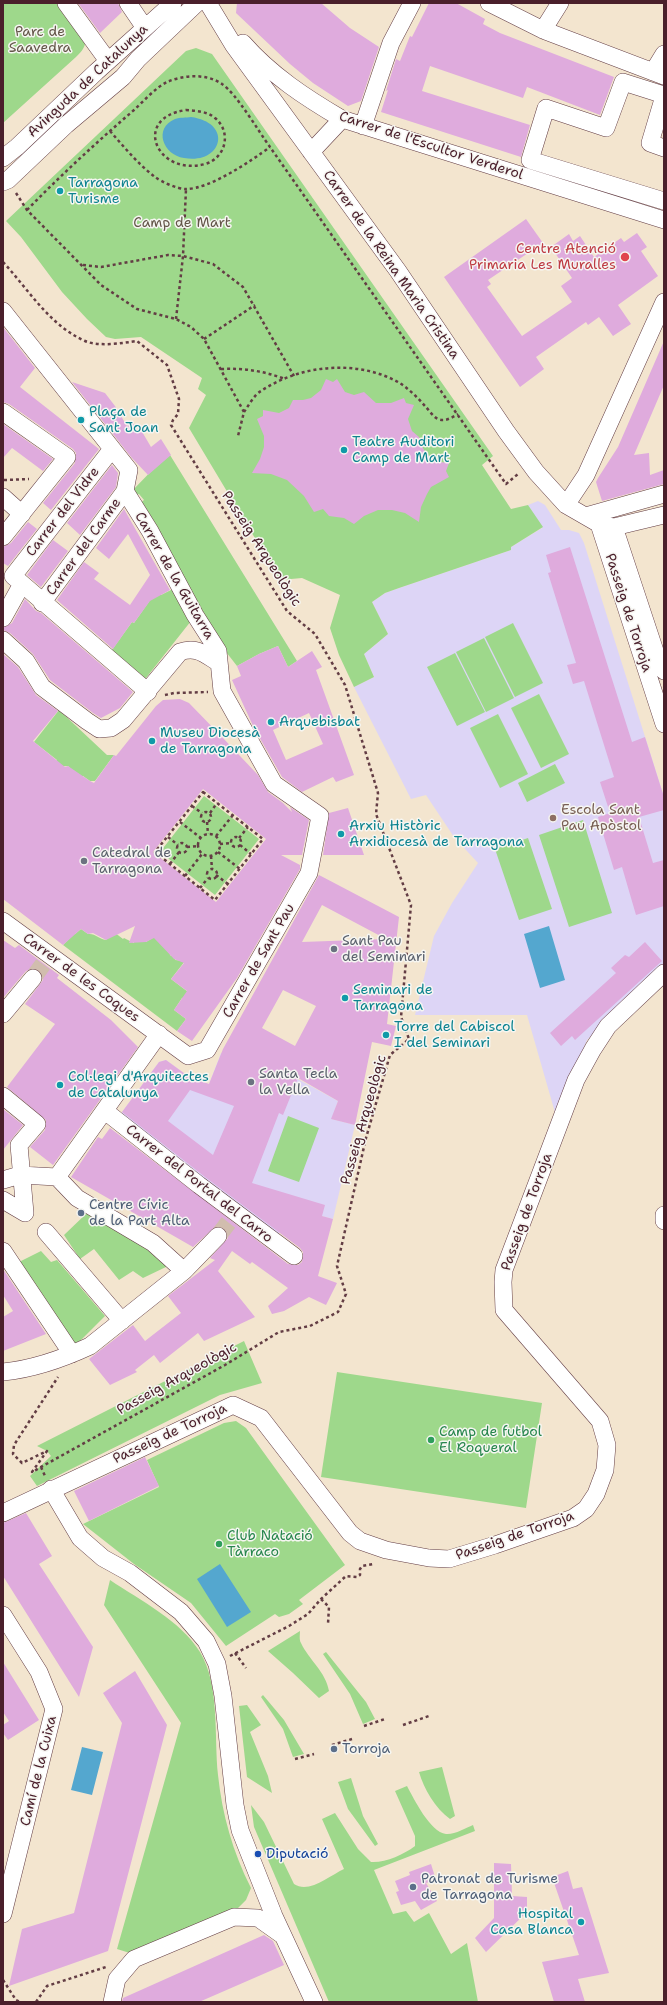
<!DOCTYPE html>
<meta charset="utf-8">
<style>
body{margin:0}
#map{position:relative;width:667px;height:2005px;overflow:hidden;background:#f3e5cf;font-family:"Shantell Sans",sans-serif}
canvas{display:block}
.frame{position:absolute;inset:0;border:4px solid #4a1f2b;pointer-events:none}
</style>
<div id="map">
<canvas width="667" height="2005"></canvas>
<div class="frame"></div>
</div>
<script>
const ctx = document.querySelector('canvas').getContext('2d');
ctx.lineJoin = 'round';
function paint(path, color) {
  ctx.fillStyle = color;
  ctx.fill(path, 'evenodd');
}
function strokePath(path, color, width, dash) {
  ctx.strokeStyle = color;
  ctx.lineWidth = width;
  ctx.lineCap = dash ? 'butt' : 'round';
  ctx.setLineDash(dash || []);
  ctx.stroke(path);
}
function write(font, color, halo, rows, align = 'center') {
  ctx.font = font + ' "Shantell Sans",sans-serif';
  ctx.lineWidth = 3;
  ctx.setLineDash([]);
  ctx.textBaseline = 'middle';
  ctx.strokeStyle = halo;
  ctx.fillStyle = color;
  for (const [text, x, y, turn = 0] of rows) {
    ctx.save();
    ctx.translate(x, y);
    ctx.rotate((+turn || 0) * Math.PI / 180);
    ctx.textAlign = isNaN(turn) ? turn : align;
    if (halo) ctx.strokeText(text, 0, 0);
    ctx.fillText(text, 0, 0);
    ctx.restore();
  }
}
paint(new Path2D(`
 M538 501 545 505 561 530H569L579 533 584 543 664 797V967L587 1040 556 1116 527 1015H415L434 936 452 903 478 863 454 837 426 795 411 799 354 687 374 677 364 654 388 634 372 602 385 593 399 588 511 550V547L542 528 528 505Z
 M221 1053 292 1080 294 1077 338 1101 332 1119 355 1125 333 1219 290 1208 277 1238 120 1115 159 1062 166 1060 194 1081 209 1084Z`), '#ddd5f6');
paint(new Path2D(`
 M3 3H62C68 13 86 32 85 44 84 49 80 53 76 57L3 123Z
 M196 48 212 54 493 456 482 465 511 509 528 505 543 527 511 547V550L399 588 385 593 372 602 388 634 364 654 374 677 354 687 339 655 330 628 340 595 302 578 280 580 189 428 206 395 198 389 202 378 141 337 115 339 106 337 87 319 62 292 21 237 6 221 186 51Z
 M170 455 297 661 288 667 278 646 259 654 237 666 223 648 140 503 144 500 139 494 135 496 131 492 161 461Z
 M173 589 191 621 142 683 109 654 132 622 134 623 157 590 161 595Z
 M513 623 543 683 515 697 485 637Z
 M484 638 514 698 486 712 456 652Z
 M455 653 485 712 457 726 427 667Z
 M539 694 569 754 541 768 511 708Z
 M59 710 107 755H114L95 781H90L83 776H77L68 766 51 767 57 760 34 742Z
 M498 714 528 774 500 788 470 728Z
 M555 764 565 783 527 802 518 783Z
 M204 796 259 839 215 895 160 852Z
 M583 820 612 913 569 927 539 835Z
 M528 838 552 909 519 920 495 849Z
 M81 929 88 934C95 933 99 939 106 940L114 932 123 939 124 938 134 943V942H146L157 935 171 956 174 954 177 956 175 960 185 961 171 979 192 995 182 998 174 1010 186 1019 177 1031 63 945 68 940 70 931 75 934Z
 M288 1116 319 1128 299 1182 268 1171Z
 M88 1212 151 1247 168 1266 143 1278 133 1271 119 1280 94 1249 80 1259 64 1235Z
 M41 1251 51 1262 57 1260 105 1316 75 1346 19 1262Z
 M244 1341 262 1383 220 1395 37 1486 30 1476 51 1456 47 1451 37 1446Z
 M337 1372 542 1403 526 1508 321 1477Z
 M236 1421 246 1428 345 1565 299 1600 303 1604 289 1614 279 1617 275 1614 226 1646 191 1603 134 1564 83 1524 159 1487 147 1460 224 1423Z
 M110 1580C141 1601 180 1620 200 1652 220 1685 214 1737 218 1775 222 1814 233 1853 251 1888L246 1900 237 1909 133 1954 117 1949 181 1723 104 1605Z
 M300 1631C300 1634 299 1640 301 1643 309 1660 326 1672 329 1691L319 1698 293 1673 268 1651Z
 M326 1652 366 1702 375 1719 363 1724 350 1694 323 1654Z
 M263 1695 284 1720 304 1754 293 1757 283 1729 261 1697Z
 M247 1705 261 1725 250 1732 268 1776 272 1793 247 1777 239 1706Z
 M442 1767 455 1816 450 1819C435 1808 424 1789 419 1772Z
 M351 1778 363 1816 378 1844 375 1846 348 1809 338 1782Z
 M407 1786C414 1799 430 1832 446 1834 454 1835 466 1828 473 1825L475 1831 374 1870 393 1914 406 1911 414 1922 429 1913 451 1954 467 1943 478 2002H329L254 1827 251 1805 264 1822 294 1884C309 1894 329 1876 344 1869L322 1819 335 1813 358 1849 371 1862C385 1863 403 1855 415 1846V1836L395 1791Z`), '#9ed88b');
paint(new Path2D(`
 M191 117C234 123 222 165 184 158 163 155 153 128 175 119 180 117 186 118 191 117Z
 M549 926 565 980 540 988 524 934Z
 M220 1564 251 1612 227 1627 197 1579Z
 M82 1747 103 1752 92 1795 71 1790Z`), '#54a7cf');
paint(new Path2D(`
 M78 3H118L122 12 100 33Z
 M237 3H321L350 28 379 47 361 101 348 106 313 83 290 64 236 13Z
 M429 3H456L485 19 483 24 500 33 614 77 600 115 527 87 523 98 430 66 422 91 530 125 521 157 381 112 388 90 386 91 396 59 400 61 410 36 412 37Z
 M526 219 543 243 488 280 491 284 487 287 522 336 572 302 561 286 572 278 551 247 569 234 573 241 580 236 594 257 621 238 624 242 637 233 647 247 641 251 658 276 618 305 631 324 613 336 599 317 588 325 586 322 536 357 544 369 520 387 444 277Z
 M3 327 35 368 20 387 99 449 51 510 43 503 75 463 76 453 73 449 9 404 3 402Z
 M664 341V385L634 455 649 453 650 475 664 470V484L602 501 596 482 598 478 618 447Z
 M326 379 333 382 337 379 345 392 354 395 364 392 376 403H391L404 398 406 403 414 405 408 419 412 431 419 437 421 445 426 453 432 459 441 462 449 463 446 471 449 477 431 487 427 494 421 507 419 522 405 513 392 510H378L364 516 354 524 344 518 329 516 323 509 314 512 304 496 287 480 271 474 252 473 260 459 264 447V436L257 419 263 416V410L279 413 289 408 293 400H303L311 398 321 390Z
 M72 382 105 393 115 406 127 426 133 423 138 431 141 430 151 447 161 439 171 455 148 475 131 457Z
 M3 424 53 459 43 471 12 448 3 458Z
 M112 465 118 473 116 487 80 535 67 523Z
 M124 509 170 590 150 601 134 623 132 622 113 649 57 600 84 562 99 573 94 579 130 605 150 575 128 534 109 559 96 548Z
 M28 522 37 529 8 566 3 563V547L11 543Z
 M53 540 68 551 41 587 27 575Z
 M570 547 632 742 645 737 664 797V810L639 817 653 863 664 860V906L636 915 622 867 614 870 598 817 610 813 600 782 614 777 584 681 573 684 567 665 576 663 548 573 551 572 546 555Z
 M25 599 36 611 41 613 133 692 120 708 101 718 93 713 50 680 33 654 10 633 3 630V628L12 623Z
 M278 646 288 667 312 651 322 667 316 670 354 775 336 782 333 777 302 792 282 777 254 728 232 680 241 676 237 666 259 654ZM309 713 323 744 286 760 273 730Z
 M3 654 18 667 36 695 58 711 33 741 65 767 68 766 90 781 94 783 114 755 116 756 156 706 163 700 180 699 189 703 223 738 258 775 268 792 283 803 292 812 290 807 309 820 302 855H281L300 865V869L237 978 192 1041 177 1031 186 1019 174 1010 187 991 171 979 184 963 174 959 154 938 146 942 129 943 135 926 106 940 93 933 88 934 81 929 63 945 3 899ZM203 789 266 839 216 902 153 852Z
 M348 808 364 855H323L329 813Z
 M319 875 399 917 387 1024 396 1026 391 1046 372 1042 355 1125 331 1119 338 1101 298 1078 283 1115 279 1113 252 1183 325 1205 322 1216 333 1219 318 1276 337 1283 326 1305 309 1297 284 1311 272 1314 268 1306 288 1288 252 1262 250 1264 232 1251 218 1271 255 1317 204 1341 198 1333 160 1363 154 1355 135 1370 137 1372 110 1385 89 1359 133 1325 145 1341 181 1313 168 1296 215 1260 210 1258 228 1238 225 1229 216 1226 193 1247 71 1177 98 1137 102 1139 110 1128 288 1264 298 1265 302 1262 303 1252 300 1248 205 1177 122 1112 159 1062 166 1060 188 1076 209 1084 223 1049ZM322 905 386 939 302 942ZM283 990 316 1006 295 1046 262 1028ZM190 1090 234 1106 213 1155 168 1121Z
 M3 940 15 948 19 945 59 975 57 978 111 1020 138 1047 53 1165 30 1147 45 1130 46 1120 7 1087 55 1024 25 1004 43 980 42 975 39 970 34 968 26 971 3 998Z
 M645 942 662 961 575 1040 572 1036 561 1046 550 1033 616 973 611 968 625 955 629 957Z
 M3 1109 23 1125 3 1150Z
 M3 1269 46 1334 3 1351V1317L13 1311 3 1295Z
 M145 1457 159 1486 89 1521 74 1491Z
 M26 1513 52 1556 39 1564 93 1647 79 1697 3 1576V1523Z
 M3 1662 39 1720 8 1740 3 1733V1725L9 1721 3 1712Z
 M135 1671 167 1725 108 1951 9 1986 22 1929 74 1913 122 1723 103 1693Z
 M494 1863 511 1864 512 1896 527 1897V1912L486 1952 475 1938 494 1918Z
 M431 1864 436 1880 426 1883 437 1901 421 1910 415 1901 401 1905 396 1892 399 1891 395 1881 410 1875 409 1872Z
 M568 1871 573 1889 582 1887 609 1973 578 1979 585 2002H554L542 1962 579 1955 552 1877Z
 M264 1935 273 1941 284 1965 199 2002H122L123 1998Z`), '#dfabdd');
strokePath(new Path2D(`
 M33 978 44 963
 M218 1236 232 1218`), '#d1bdae', 17, [17, 8]);
const minor = new Path2D(`
 M66 3 108 61
 M128 3 145 28
 M208 3 234 46 398 271 506 431 536 472 566 505 599 524 614 527 664 515
 M489 3 543 30 664 76
 M543 30 560 3
 M243 43C271 75 306 98 342 119L664 220
 M653 72 664 54
 M664 95 623 82 606 128 546 108 530 160 664 201
 M664 96 650 143 664 148
 M363 126 391 43 412 3
 M311 152 342 119
 M3 158 17 147 96 72 173 3
 M3 182 8 180 66 125 123 77 138 59 197 3
 M3 311 129 470 125 491 42 603
 M3 412 67 457 3 537
 M112 449 13 576 148 692
 M3 497 22 514
 M566 505 586 475 664 302
 M586 516 664 494
 M599 524 664 724
 M614 527 656 654 664 671
 M3 618 22 584
 M3 640 26 661 42 687 87 721 99 729 111 728 123 720 180 652C196 646 204 654 219 663
 M3 921 188 1056 207 1050 309 873 320 816 274 784 222 691 218 651 195 615 150 531 125 491
 M3 1014 33 978
 M3 1096 37 1124 19 1145 25 1213
 M105 1111 199 1185 294 1256
 M57 1177 159 1034
 M57 1177 77 1198 153 1243 184 1271
 M3 1180 20 1175 57 1177
 M3 1200 25 1213
 M664 1215V1221
 M46 1232 122 1321
 M3 1251 72 1354
 M3 1372C34 1369 62 1359 90 1346L184 1271 218 1236
 M51 1489 80 1538 103 1558 130 1573 181 1612 206 1641 217 1664 223 1696 235 1805 240 1830 274 1916 314 2002
 M3 1513 233 1405 261 1418 350 1533 360 1541 386 1550 429 1558 449 1559 495 1545 573 1518 586 1509 596 1494 605 1470 607 1445 600 1421 504 1310 503 1282 504 1270 576 1080 593 1049 608 1026 664 973
 M3 1615 39 1672 54 1709 3 1914
 M112 2002 117 1979 134 1959 234 1917 258 1918 282 1935`);
strokePath(minor, '#633d44', 18);
strokePath(new Path2D(`
 M186 110C196 111 207 111 215 118 232 132 226 158 205 164 157 177 131 118 186 110Z
 M110 131C124 147 138 164 155 177 162 182 177 189 186 189 210 189 251 161 270 147
 M16 193 27 210 101 285 137 309 176 319 191 327 204 339 244 412 238 436
 M27 210C61 175 97 142 134 110 144 101 155 88 167 82 183 75 206 73 222 84 236 93 259 132 270 147L506 484 518 474
 M3 262C29 290 49 325 85 341 99 347 123 343 137 341L167 365 179 399 178 414 173 420 171 425 287 611 315 634 345 685 378 793 376 814 411 905 401 1017 409 1039 390 1055 366 1138 337 1266 346 1294 338 1312 310 1326 279 1332 225 1365 32 1472 47 1451 22 1463 13 1454 14 1445 58 1377
 M83 265 101 267 168 255 183 256 213 264 243 287 294 376
 M176 319 183 256 186 189
 M204 339 255 305
 M221 369C244 368 264 371 285 379
 M244 412C249 405 254 395 261 391 300 365 356 359 398 382 408 388 417 397 425 406 429 410 433 417 438 419 445 422 451 418 458 414
 M4 480 29 479
 M165 695 174 693 208 692
 M203 792 263 839 215 900 155 852Z
 M192 806 202 813
 M201 817a5 5 0 1 1 10 0a5 5 0 1 1-10 0Z
 M210 813 217 803
 M180 822 201 838
 M207 822 208 834
 M198 845a11 11 0 1 1 22 0a11 11 0 1 1-22 0Z
 M216 836 233 815
 M168 837 178 845
 M231 842a5 5 0 1 1 10 0a5 5 0 1 1-10 0Z
 M239 838 248 827
 M177 848a5 5 0 1 1 10 0a5 5 0 1 1-10 0Z
 M220 844 231 843
 M240 845 251 854
 M187 847 198 846
 M218 852 240 869
 M211 856 212 869
 M170 864 179 852
 M207 874a5 5 0 1 1 10 0a5 5 0 1 1-10 0Z
 M216 875 228 884
 M185 876 202 854
 M200 888 208 878
 M41 1467 45 1476
 M321 1599 329 1607 328 1624
 M235 1653 246 1668
 M230 1656 289 1626 308 1614 321 1599 346 1576 357 1577 360 1575V1569L362 1566 374 1564
 M403 1725 429 1716
 M364 1726 385 1719
 M332 1745 352 1739
 M295 1759 314 1754
 M3 1980 16 2000 20 2002
 M36 2002 47 1986 106 1967`), '#633d44', 2.5, [3, 3]);
strokePath(minor, '#fff', 17);
for (const [x, y, r, color] of [
 [60,191,4,"#0f9aa8"],
 [625,257,5,"#e0444e"],
 [81,420,4,"#0f9aa8"],
 [344,450,4,"#0f9aa8"],
 [271,722,4,"#0f9aa8"],
 [152,741,4,"#0f9aa8"],
 [553,818,4,"#8d6e63"],
 [341,834,4,"#0f9aa8"],
 [84,861,4,"#6b7280"],
 [334,949,4,"#6b7280"],
 [345,998,4,"#0f9aa8"],
 [386,1035,4,"#0f9aa8"],
 [251,1082,4,"#6b7280"],
 [60,1085,4,"#0f9aa8"],
 [81,1213,4,"#5c6f8a"],
 [431,1440,4,"#2e9e5b"],
 [219,1544,4,"#2e9e5b"],
 [334,1749,4,"#5c6f8a"],
 [258,1854,4,"#1a4fb4"],
 [413,1887,4,"#5c6f8a"],
 [581,1922,4,"#0f9aa8"]
]) {
  const dot = new Path2D();
  dot.arc(x, y, r, 0, 2 * Math.PI);
  ctx.fillStyle = color;
  ctx.fill(dot);
  strokePath(dot, '#f6f6f2', 1.5);
}
write('14px', '#635648', '#f6f6f2', [
 ["Parc de",40,32],
 ["Saavedra",40,48],
 ["Camp de Mart",182,223]
]);
write('14px', '#4a1f2b', '#f6f6f2', [
 ["Avinguda de Catalunya",88,81,-43],
 ["Carrer de l'Escultor Verderol",431,146,18],
 ["Carrer de la Reina Maria Cristina",391,265,55],
 ["Carrer del Vidre",63,512,-52],
 ["Carrer del Carme",84,547,-54],
 ["Passeig Arqueològic",261,549,57],
 ["Carrer de la Guitarra",174,576,60],
 ["Passeig de Torroja",628,613,72],
 ["Carrer de Sant Pau",259,961,-60],
 ["Carrer de les Coques",81,978,36],
 ["Passeig Arqueològic",364,1120,-74],
 ["Carrer del Portal del Carro",199,1184,38],
 ["Passeig de Torroja",527,1212,-70],
 ["Passeig Arqueològic",177,1379,-29],
 ["Passeig de Torroja",170,1434,-25],
 ["Passeig de Torroja",515,1536,-19],
 ["Camí de la Cuixa",39,1771,-76]
]);
write('14px', '#0d838f', '#f6f6f2', [
 ["Tarragona",68,183],
 ["Turisme",68,199],
 ["Plaça de",89,412],
 ["Sant Joan",89,428],
 ["Teatre Auditori",352,442],
 ["Camp de Mart",352,458],
 ["Arquebisbat",279,722],
 ["Museu Diocesà",160,733],
 ["de Tarragona",160,749],
 ["Arxiu Històric",349,826],
 ["Arxidiocesà de Tarragona",349,842],
 ["Seminari de",353,990],
 ["Tarragona",353,1006],
 ["Torre del Cabiscol",394,1027],
 ["I del Seminari",394,1043],
 ["Col·legi d'Arquitectes",68,1077],
 ["de Catalunya",68,1093],
 ["Hospital",573,1914,"right"],
 ["Casa Blanca",573,1930,"right"]
], 'left');
write('14px', '#be3a42', '#f6f6f2', [
 ["Centre Atenció",616,249],
 ["Primaria Les Muralles",616,265]
], 'right');
write('14px', '#785e54', '#f6f6f2', [
 ["Escola Sant",561,810],
 ["Pau Apòstol",561,826]
], 'left');
write('14px', '#5b616d', '#f6f6f2', [
 ["Catedral de",92,853],
 ["Tarragona",92,869],
 ["Sant Pau",342,941],
 ["del Seminari",342,957],
 ["Santa Tecla",259,1074],
 ["la Vella",259,1090]
], 'left');
write('14px', '#4e5e75', '#f6f6f2', [
 ["Centre Cívic",89,1205],
 ["de la Part Alta",89,1221],
 ["Torroja",342,1749],
 ["Patronat de Turisme",421,1879],
 ["de Tarragona",421,1895]
], 'left');
write('14px', '#27864d', '#f6f6f2', [
 ["Camp de futbol",439,1432],
 ["El Roqueral",439,1448],
 ["Club Natació",227,1536],
 ["Tàrraco",227,1552]
], 'left');
write('14px', '#164399', '#f6f6f2', [
 ["Diputació",266,1854]
], 'left');
</script>
